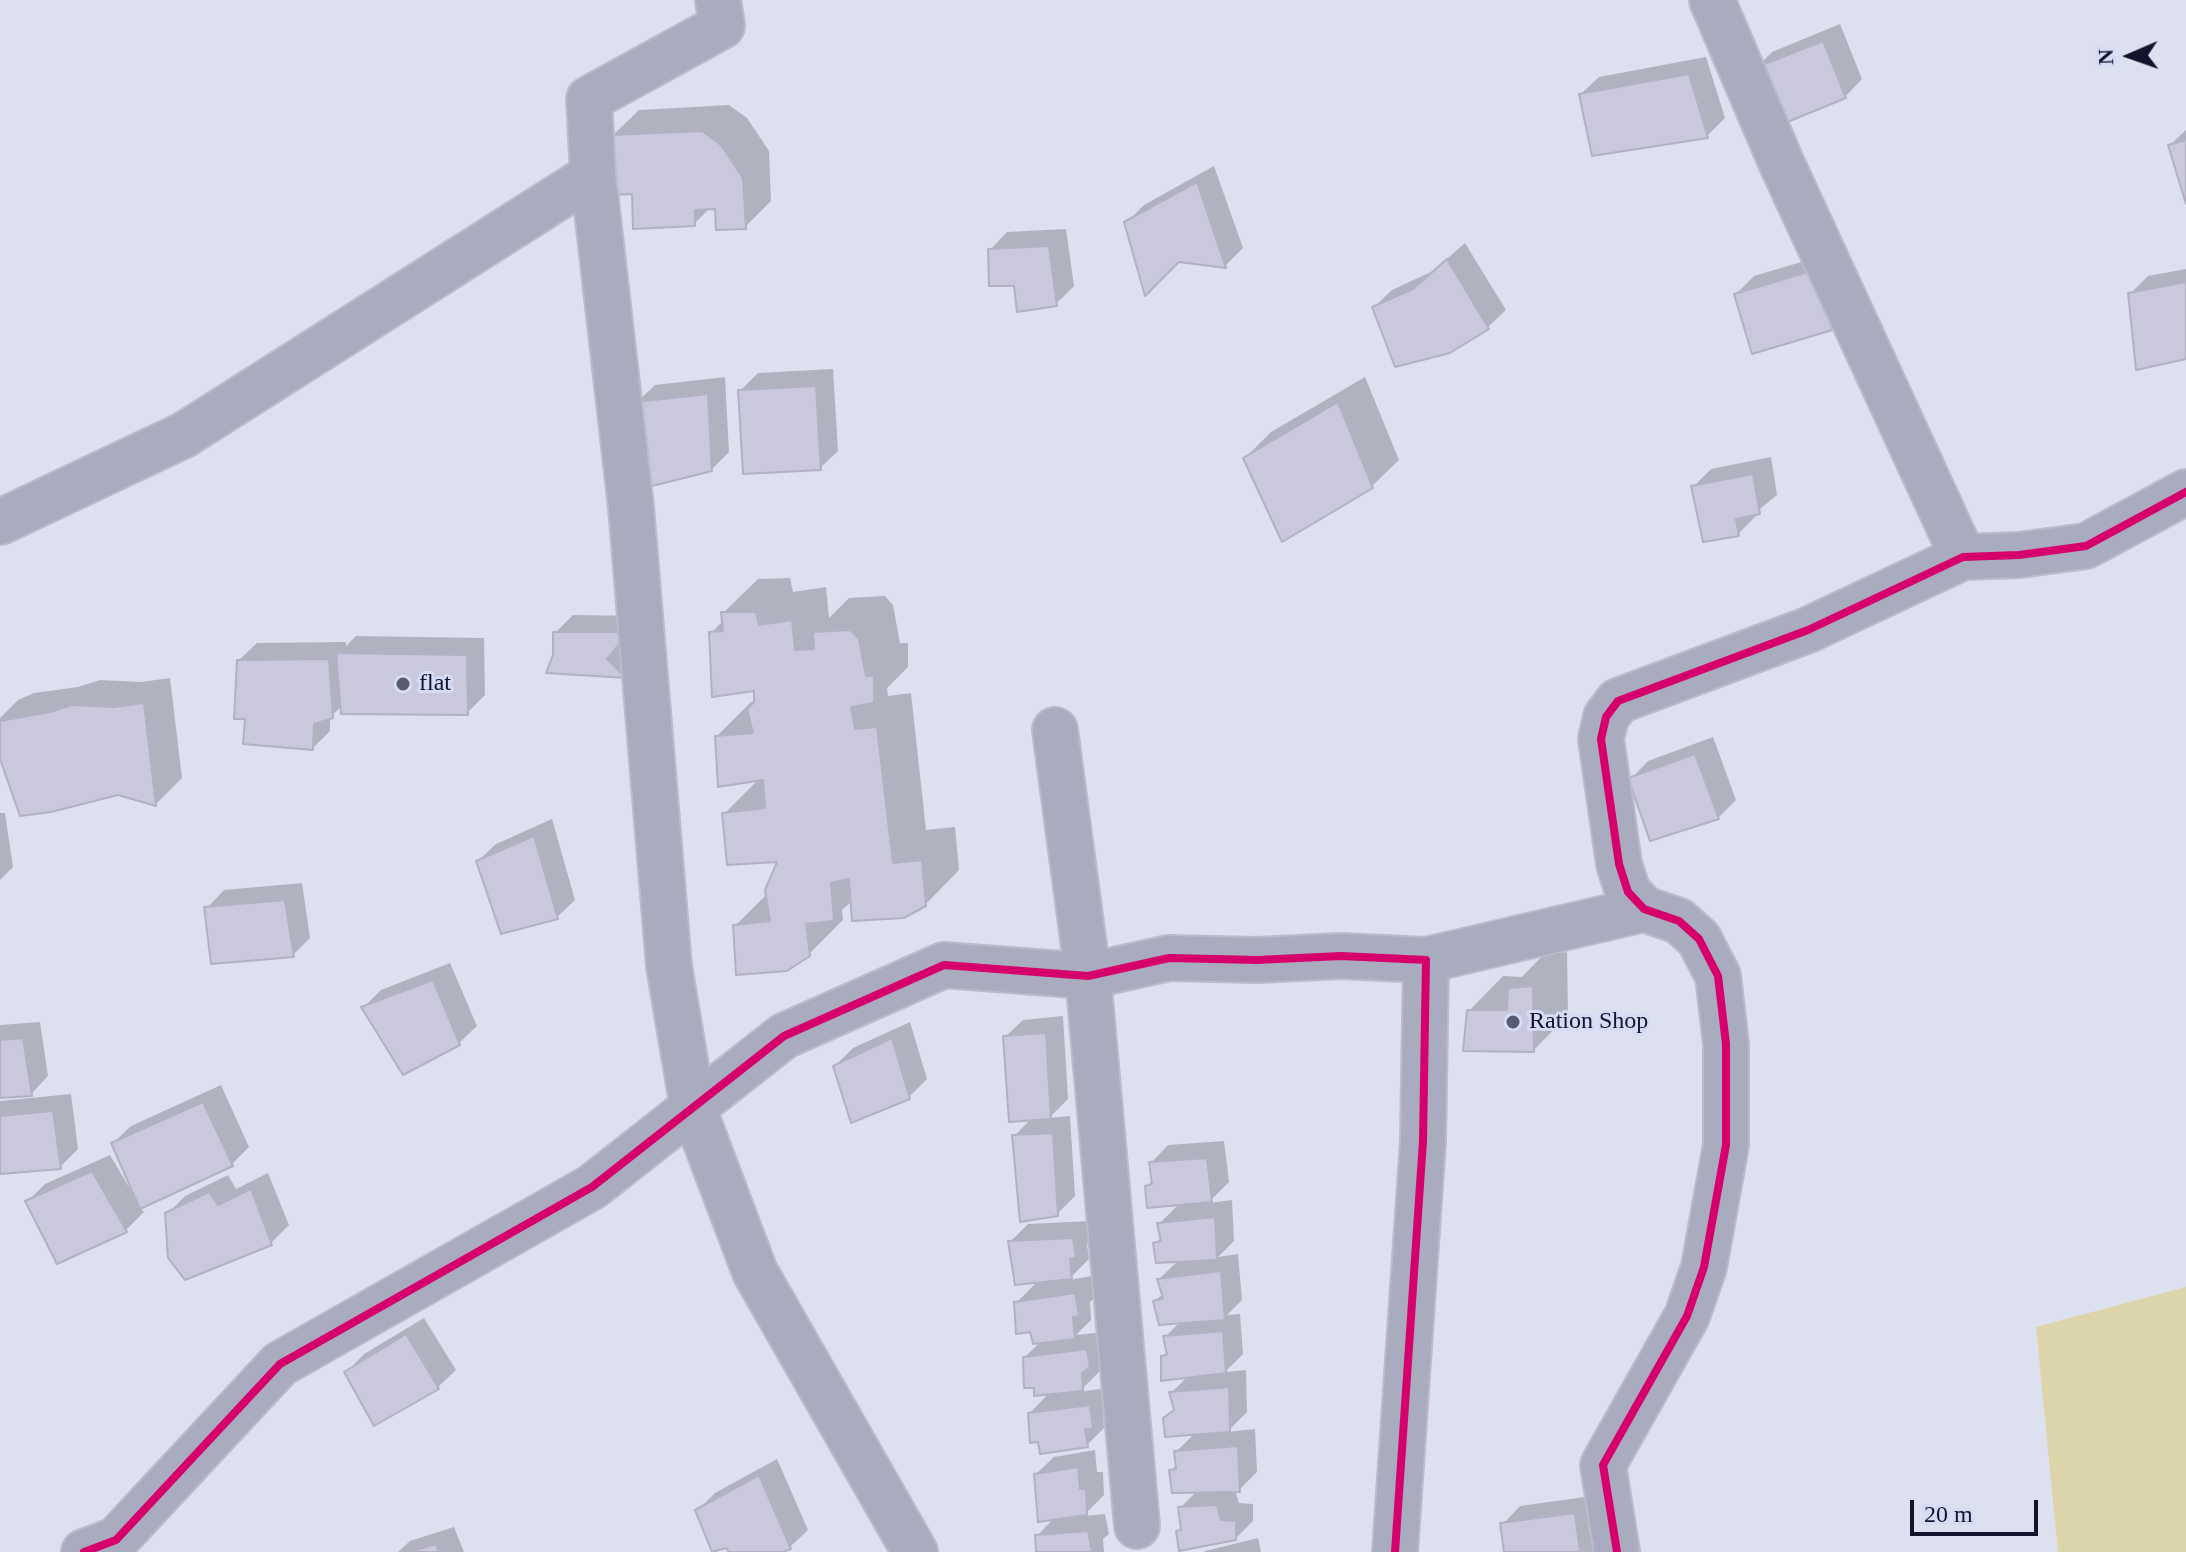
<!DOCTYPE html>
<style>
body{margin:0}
#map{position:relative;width:2186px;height:1552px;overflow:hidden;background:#dde0ef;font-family:Georgia,serif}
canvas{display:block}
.north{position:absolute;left:2090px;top:16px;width:80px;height:80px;-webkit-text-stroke:6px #d6dbf6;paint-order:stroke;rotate:268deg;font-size:22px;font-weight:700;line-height:32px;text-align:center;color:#12142c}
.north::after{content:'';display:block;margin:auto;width:28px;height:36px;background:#12142c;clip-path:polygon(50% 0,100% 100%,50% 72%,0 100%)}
.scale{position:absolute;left:1910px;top:1500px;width:128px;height:36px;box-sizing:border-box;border:4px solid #12142c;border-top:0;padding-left:10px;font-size:24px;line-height:28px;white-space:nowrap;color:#12142c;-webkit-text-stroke:6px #d6dbf6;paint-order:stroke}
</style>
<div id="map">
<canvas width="2186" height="1552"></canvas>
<div class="north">N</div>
<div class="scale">20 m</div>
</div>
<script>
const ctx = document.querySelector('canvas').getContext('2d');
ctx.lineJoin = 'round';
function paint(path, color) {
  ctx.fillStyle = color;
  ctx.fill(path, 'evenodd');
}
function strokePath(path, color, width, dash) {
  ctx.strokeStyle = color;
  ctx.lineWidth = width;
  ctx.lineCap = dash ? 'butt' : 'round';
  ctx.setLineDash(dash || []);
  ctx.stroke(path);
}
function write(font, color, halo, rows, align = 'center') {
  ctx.font = font + ' Georgia,serif';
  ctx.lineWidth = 6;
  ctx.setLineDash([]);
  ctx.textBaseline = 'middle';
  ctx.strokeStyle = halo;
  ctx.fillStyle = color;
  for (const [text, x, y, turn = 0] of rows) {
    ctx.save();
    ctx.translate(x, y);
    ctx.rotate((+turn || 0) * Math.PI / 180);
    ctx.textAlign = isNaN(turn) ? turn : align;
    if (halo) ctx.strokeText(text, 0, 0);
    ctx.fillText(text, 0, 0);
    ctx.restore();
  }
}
paint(new Path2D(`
 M2186 1287V1552H2058L2036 1327Z`), '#dcd4ab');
paint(new Path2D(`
 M1840 24 1862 79 1845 97 1754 70 1772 52Z
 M1706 57 1725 118 1707 136 1581 94 1599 77Z
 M729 105 747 118 769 151 771 201 745 227 717 207H711L694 224 634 192 612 136 639 110Z
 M2186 130V197L2170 145Z
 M1214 166 1243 248 1225 266 1178 260 1126 223 1144 205Z
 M1066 229 1074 286 1056 304 1015 284 990 250 1007 232Z
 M1465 243 1506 310 1488 327 1374 307 1392 290 1433 271Z
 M1835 252 1852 310 1736 294 1754 276Z
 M2186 269V357L2130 294 2148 276Z
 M833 369 838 451 820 468 740 391 758 373Z
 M725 377 729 452 711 470 637 402 655 385Z
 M1365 377 1399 460 1372 486 1245 458 1271 432Z
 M1771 457 1777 495 1755 513 1756 516 1738 534 1693 487 1711 469Z
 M790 578 793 592 826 587 829 618 849 598 885 596 893 605 900 643H908V667L887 688 888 696 911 693 926 830 955 827 959 870 925 905 853 900 842 910 843 920 809 954 735 926 768 893 780 860 724 814 759 779 717 736 751 702H756V689L711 633 724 620 723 613 758 579Z
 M573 615 644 616 625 676 555 655V633Z
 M356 636 484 638 485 695 467 713 342 706 330 717V731L313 748 239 660 257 643 346 642V646Z
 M170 678 182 778 156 804 0 752V718L18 700 34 693 78 687 100 680 141 682Z
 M1713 737 1736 800 1718 818 1631 779 1648 761Z
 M0 813H5L13 867 0 880Z
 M552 819 575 900 557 917 478 861 496 844Z
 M302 883 310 938 293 955 207 908 224 890Z
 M1567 952 1568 1015 1534 1050 1469 1011 1503 976 1522 977 1544 954Z
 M450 963 477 1026 459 1043 364 1007 381 990Z
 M1063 1016 1068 1099 1049 1118 1070 1116 1075 1196 1057 1214 1014 1136 1032 1118 1005 1037 1023 1020Z
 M40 1022 48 1076 31 1094 0 1096V1025Z
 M910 1022 927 1079 909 1097 835 1066 853 1048Z
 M221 1085 249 1147 232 1164 140 1207 144 1212 126 1230 58 1261 28 1201 45 1184 110 1155 129 1187 131 1185 113 1143 131 1126Z
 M71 1094 78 1149 60 1167 0 1172V1101Z
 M1224 1141 1229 1182 1208 1203 1232 1200 1234 1241 1218 1257 1238 1254 1242 1300 1227 1315 1240 1314 1243 1354 1225 1372 1246 1370 1247 1412 1227 1432 1255 1429 1257 1472 1239 1490H1235L1239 1503 1253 1504V1521L1235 1539 1178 1532 1183 1527 1180 1508 1197 1491 1171 1470 1177 1465 1176 1452 1195 1433 1165 1418 1175 1408 1171 1393 1188 1376 1163 1357 1168 1352 1165 1337 1181 1321 1155 1301 1164 1293 1159 1279 1179 1260 1155 1244 1162 1237 1159 1224 1180 1203 1147 1186 1153 1181 1151 1163 1168 1145Z
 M268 1173 289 1225 271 1243 167 1214 185 1196 228 1175 236 1189Z
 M1090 1221 1093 1239 1087 1244 1089 1259 1068 1280 1092 1276 1096 1296 1090 1302 1091 1320 1076 1335 1104 1332 1107 1347 1099 1355 1100 1371 1079 1392 1107 1388 1109 1409 1103 1416 1104 1428 1087 1445 1030 1413 1050 1392 1025 1357 1041 1341 1016 1303 1039 1280 1010 1242 1028 1224Z
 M424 1318 456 1370 438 1387 347 1372 364 1354Z
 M1095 1450 1097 1472H1103L1104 1495 1083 1516 1105 1514 1109 1534 1103 1539 1104 1552H1038L1037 1536 1055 1517 1036 1474 1054 1457Z
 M777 1459 808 1530 790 1547 778 1552H731L697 1511 715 1493Z
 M1592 1496 1600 1552H1506L1503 1524 1520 1506Z
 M454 1527 464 1552H398L410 1541Z
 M1258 1538 1261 1552H1204L1205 1551Z`), '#0003');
const building = new Path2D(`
 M1823 41 1846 98 1775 127 1752 69Z
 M1689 74 1708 138 1592 156 1579 94Z
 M702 131 721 145 743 178 746 229 716 230 715 209 695 210V226L633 229 632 194 613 195 610 135Z
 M2186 140V204L2168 145Z
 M1197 182 1226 268 1179 262 1145 296 1124 222Z
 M1049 246 1057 306 1017 312 1014 286H989L988 249Z
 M1447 259 1489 329 1450 353 1395 367 1372 307 1413 289Z
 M1818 269 1836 329 1752 354 1734 294Z
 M2186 282V359L2136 370 2128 293Z
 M816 386 821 470 743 474 738 390Z
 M708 394 712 471 640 489 635 402Z
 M1338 402 1373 488 1282 542 1243 458Z
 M1753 474 1760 514 1736 519 1739 536 1703 542 1691 486Z
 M721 612H756L759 625 792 620 795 650 814 649 813 632 850 630 859 639 866 676H874V703L851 707 855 729 877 727 893 863 922 860 926 906 904 918 852 921 849 879 831 883 834 921 806 924 810 956 787 971 736 975 733 925 770 921 765 890 777 862 727 865 722 813 765 808 763 780 718 787 715 736 753 733 747 709 754 702V691L712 697 709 632 723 631Z
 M553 632H629L607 659 626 678 546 673 553 655Z
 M336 653 467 655 468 715 341 714Z
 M329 659 333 718 314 724 313 750 243 744 245 719H234L237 660Z
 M144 703 156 806 118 795 51 812 20 816 0 759V721L50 712 72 705 114 707Z
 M1695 754 1719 819 1650 841 1628 778Z
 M534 836 558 919 501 934 476 861Z
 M285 900 294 957 211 964 204 907Z
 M433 980 460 1045 403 1075 361 1007Z
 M1533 986 1534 1052 1463 1051 1467 1010H1507L1508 988Z
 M1046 1033 1051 1119 1009 1122 1003 1036Z
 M23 1038 32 1096 0 1098V1040Z
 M892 1038 910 1099 851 1123 833 1066Z
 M203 1102 233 1166 140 1209 111 1143Z
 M53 1111 61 1169 0 1174V1116Z
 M1053 1133 1058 1216 1020 1222 1012 1135Z
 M1207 1158 1212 1202 1147 1208 1145 1186 1152 1184 1149 1162Z
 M92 1171 127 1232 57 1264 25 1201Z
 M251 1189 272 1245 185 1280 168 1258 165 1213 209 1192 218 1205Z
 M1215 1217 1217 1260 1156 1263 1153 1243 1161 1241 1157 1223Z
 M1073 1238 1076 1258 1070 1259 1072 1279 1015 1285 1008 1241Z
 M1221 1271 1225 1320 1159 1325 1153 1301 1163 1298 1157 1279Z
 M1075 1293 1079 1316 1073 1317 1075 1339 1033 1344 1030 1332 1016 1334 1014 1302Z
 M1223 1331 1226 1373 1161 1381V1356L1167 1355 1163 1336Z
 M406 1334 439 1389 374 1426 344 1372Z
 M1087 1349 1090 1367 1082 1373 1083 1391 1034 1396V1388H1024L1023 1357Z
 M1229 1387 1230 1432 1165 1437 1163 1418 1174 1410 1169 1392Z
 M1090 1405 1093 1429H1085L1088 1447 1040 1454 1038 1442 1030 1443 1028 1413Z
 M1238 1446 1240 1492 1172 1493 1169 1470 1176 1469 1174 1451Z
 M1078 1467 1080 1489H1086L1087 1515 1038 1522 1034 1474Z
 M759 1475 791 1549 783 1552H729L726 1548 712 1552 695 1510Z
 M1217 1505 1221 1520 1236 1521V1540L1179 1551 1176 1531 1181 1530 1178 1507Z
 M1575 1513 1580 1552H1504L1500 1523Z
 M1088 1531 1092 1552H1036L1035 1535Z
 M436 1544 439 1552H409Z`);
paint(building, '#cac8dc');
strokePath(building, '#b3b0c3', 2);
const minor = new Path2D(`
 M1712 0 1781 162 1963 557
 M593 175 631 507 669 966 693 1108 755 1272 915 1552
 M0 522 184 435 593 175 589 99 722 26 718 0
 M1055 730 1088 976 1137 1526
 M1426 960 1644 909
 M84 1552 116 1540 280 1364 592 1187 784 1036 944 965 1088 976 1169 958 1257 960 1341 956 1426 960 1423 1141 1395 1552
 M1617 1552 1603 1465 1687 1316 1704 1267 1726 1145V1044L1718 976 1699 939 1679 921 1644 909 1628 892 1619 864 1601 739 1606 717 1618 701 1808 630 1963 557 2019 555 2086 546 2186 492`);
strokePath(minor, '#babcca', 48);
strokePath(minor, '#a9acbf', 44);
strokePath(new Path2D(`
 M84 1552 116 1540 280 1364 592 1187 784 1036 944 965 1088 976 1169 958 1257 960 1341 956 1426 960 1423 1141 1395 1552
 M1617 1552 1603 1465 1687 1316 1704 1267 1726 1145V1044L1718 976 1699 939 1679 921 1644 909 1628 892 1619 864 1601 739 1606 717 1618 701 1808 630 1963 557 2019 555 2086 546 2186 492`), '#d6006c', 8);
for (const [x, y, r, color] of [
 [403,684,8,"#595b70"],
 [1513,1022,8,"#595b70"]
]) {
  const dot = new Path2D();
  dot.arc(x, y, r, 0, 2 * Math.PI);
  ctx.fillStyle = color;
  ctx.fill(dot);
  strokePath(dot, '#d6dbf6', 3);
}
write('24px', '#12142c', '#d6dbf6', [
 ["flat",419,684],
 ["Ration Shop",1529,1022]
], 'left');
</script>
